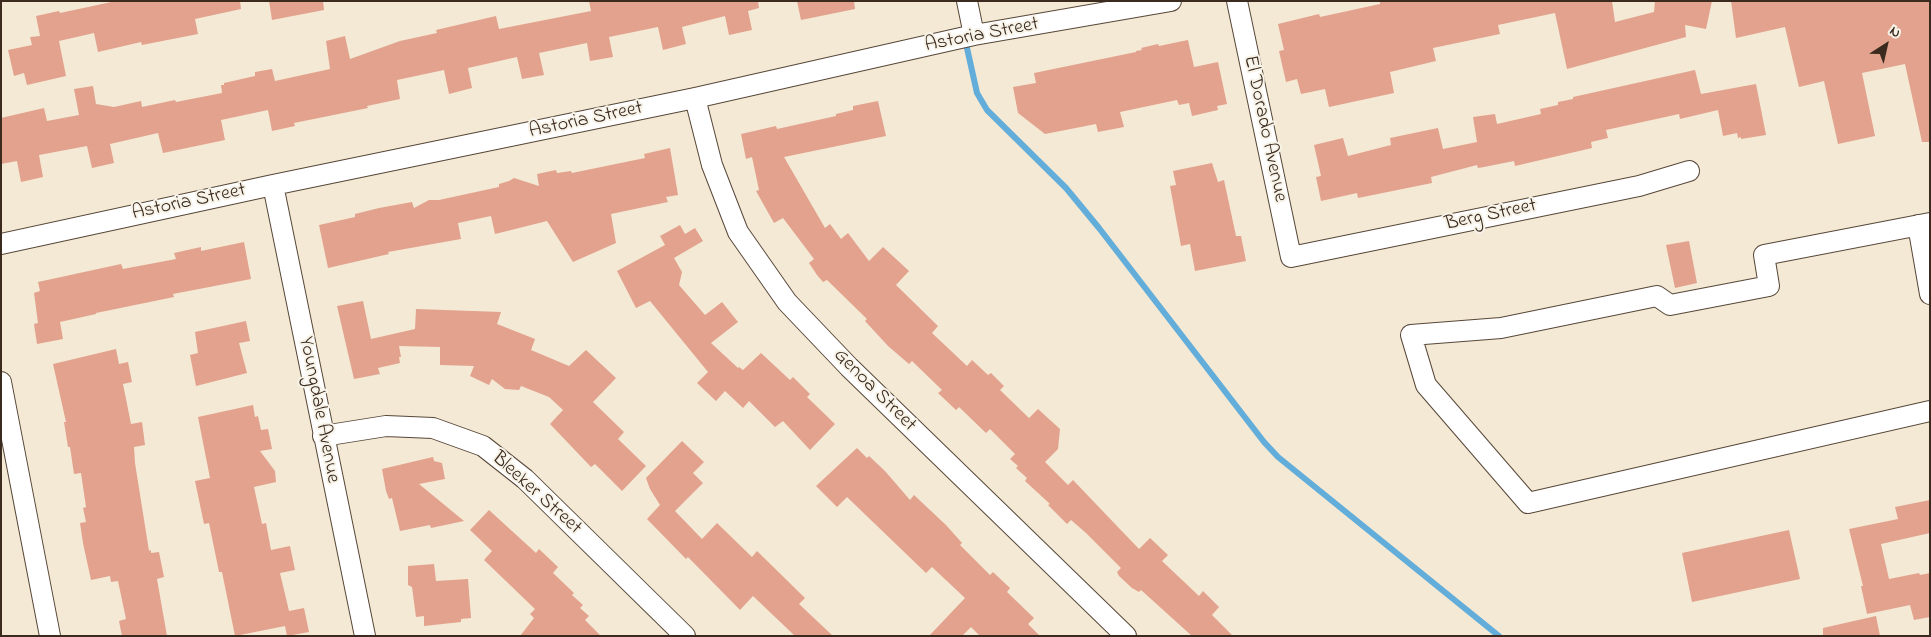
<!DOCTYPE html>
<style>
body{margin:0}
#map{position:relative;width:1931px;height:637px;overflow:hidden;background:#f4e9d4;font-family:"Indie Flower",sans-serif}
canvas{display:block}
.frame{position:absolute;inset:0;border:2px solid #3b2a1e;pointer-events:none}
.north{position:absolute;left:1861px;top:20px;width:50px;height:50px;-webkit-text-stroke:4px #f7f3e8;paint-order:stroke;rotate:35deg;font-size:14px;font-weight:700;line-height:20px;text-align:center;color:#3b2a1e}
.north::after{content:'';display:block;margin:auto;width:18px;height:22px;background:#3b2a1e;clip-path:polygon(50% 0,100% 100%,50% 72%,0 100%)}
</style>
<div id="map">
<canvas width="1931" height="637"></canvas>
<div class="frame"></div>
<div class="north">N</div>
</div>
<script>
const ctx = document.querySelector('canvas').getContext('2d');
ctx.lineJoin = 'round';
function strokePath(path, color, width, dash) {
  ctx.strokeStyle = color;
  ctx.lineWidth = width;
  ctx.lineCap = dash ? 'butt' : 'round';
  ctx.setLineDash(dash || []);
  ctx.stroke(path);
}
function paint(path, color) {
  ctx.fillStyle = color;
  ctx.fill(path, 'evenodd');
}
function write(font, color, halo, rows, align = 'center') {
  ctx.font = font + ' "Indie Flower",sans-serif';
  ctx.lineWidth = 4;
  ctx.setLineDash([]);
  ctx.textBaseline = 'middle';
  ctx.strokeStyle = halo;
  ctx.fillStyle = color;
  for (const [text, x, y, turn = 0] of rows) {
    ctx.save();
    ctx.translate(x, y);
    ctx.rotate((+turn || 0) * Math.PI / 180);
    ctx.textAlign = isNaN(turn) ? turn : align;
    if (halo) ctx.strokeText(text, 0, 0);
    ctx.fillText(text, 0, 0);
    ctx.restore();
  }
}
strokePath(new Path2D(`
 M965 39 977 93 987 110 1066 188 1099 228 1264 442 1278 457 1499 636`), '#62adda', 6);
paint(new Path2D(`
 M116 1H240L241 9 195 19 198 34 142 45 141 42 98 52 94 33 59 41 66 76 27 85 24 73 14 76 8 50 32 45 30 37 40 36 36 16 59 11 60 13Z
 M269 1H323L324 10 272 20Z
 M589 1H758L759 8 748 11 752 30 729 35 725 16 682 27 686 44 663 50 658 27 609 37 613 57 590 61 587 43 539 53 544 75 522 79 517 57 468 68 472 88 449 94 444 70 397 80 400 99 367 106 368 108 294 123 295 126 272 131 268 110 221 120 225 140 163 153 158 133 110 144 114 163 92 168 87 146 39 155 43 177 21 182 17 161 1 164V118L44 108 47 121 79 115 74 89 93 86 96 104 114 107 141 101 142 107 175 100 176 102 222 93 221 85H224V83L255 76V72L272 69 275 81 330 69 326 41 345 36 350 59 400 41 437 33 436 30 496 16 499 29 591 11Z
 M797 1H854L855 9 801 20Z
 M1380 1H1612L1615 22 1654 12 1655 1H1712L1706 29 1685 25 1686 37 1567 69 1555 13 1498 25 1500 34 1433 48 1436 61 1390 72 1394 93 1329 107 1325 89 1301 94 1297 79 1286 82 1279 51 1284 50 1278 24 1319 14 1320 17 1380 4Z
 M1731 1H1930V142H1922L1905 64 1862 73 1875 136 1838 144 1824 81 1799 87 1785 27 1736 38Z
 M1188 40 1194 67 1218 62 1227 104 1217 106 1218 110 1192 116 1189 103 1179 105 1177 100 1120 112 1124 127 1098 132 1096 124 1045 134 1018 113 1013 87 1036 83 1034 73 1136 52V51L1142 50 1141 48 1158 44 1159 46Z
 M1695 70 1701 94 1756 84 1766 135 1741 139V137L1738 138 1737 133 1723 136 1718 110 1680 119 1679 114 1606 130 1608 138 1591 142 1592 148 1515 166 1514 161 1484 167 1478 168 1477 165 1431 177 1432 183 1358 198 1357 193 1321 201 1316 177 1321 176 1314 145 1343 138 1348 156 1391 145 1390 138 1438 128 1443 149 1477 142 1473 117 1495 114 1497 124 1541 114 1540 109 1558 105V102L1573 99V97Z
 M878 101 886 136 784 157 825 228 830 224 841 239 848 233 869 261 883 247 909 271 896 285 938 326 932 333 967 366 972 360 988 375 991 373 1004 386 1000 390 1029 418 1038 409 1060 429 1058 449 1045 462 1068 485 1073 480 1139 549 1150 538 1168 555 1162 561 1199 596 1203 591 1219 607 1212 615 1233 636H1192L1141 590 1139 592 1132 588 1119 576 1117 572 1121 568 1086 533 1071 520 1067 524 1048 505 1050 504 1025 481 1027 478 1016 468 1018 466 1010 459 1015 454 990 429 986 433 959 407 956 410 938 393 942 390 912 361 909 364 888 346 865 321 867 319 827 280 823 282 817 275 809 263 814 259 783 218 774 223 756 191 759 190 752 157 746 159 741 134 776 126 777 129 836 116V114L853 110V106Z
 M670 148 678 195 666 197 668 202 611 214 616 243 573 262 547 221 495 234 491 216 458 223 461 239 388 252 389 254 328 268 319 225 355 217V214L379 208 412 202 414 208 429 200H439L499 187V184L509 181 514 178 539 186 537 174 556 170 557 173 571 171 572 173 645 158 644 154Z
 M1212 163 1218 182 1224 180 1236 236H1241L1246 261 1195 271 1190 244 1181 246 1170 186 1176 185 1173 171Z
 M680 225 685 234 695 228 703 241 674 258 682 272 679 285 705 315 722 302 738 322 711 343 738 368 739 367 743 370 761 353 790 380 793 377 810 394 807 397 835 424 810 450 783 421 775 427 749 401 743 408 725 391 716 401 697 383 708 372 650 301 636 308 617 271 665 245 660 236Z
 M1689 241 1697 283 1675 288 1666 245Z
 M244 242 251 279 173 294 174 297 96 313V314L60 322 63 339 37 344 34 324 38 323 34 293 40 291 38 282 121 264 123 269 176 259 174 253 201 247V251Z
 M363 301 371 339 415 329 416 309 501 312 497 324 535 339 531 350 569 366 586 350 616 378 593 402 624 432 618 439 646 466 622 491 595 464 591 467 550 424 563 410 549 397 521 386 519 390 505 389 492 379 489 385 470 376 474 366 440 365V347L399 346 401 357H399L400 363 378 368 380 374 354 379 337 306Z
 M246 321 250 341 239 343 247 373 196 386 190 355 198 353 195 332Z
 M116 349 119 364 128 362 132 382 123 384 131 424 142 422 145 445 134 447 135 463 149 551 151 550V553L159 552 164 577 157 579 167 636H122L119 621 126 619 118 581 111 582 110 576 91 580 83 543 80 523 86 522 83 508 86 507 81 473 74 474 70 447H68L64 422H66L53 364Z
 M253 405 255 417 258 416 261 430 268 429 272 449 260 451 275 471 276 482 254 487 262 524 266 523 271 550 290 546 295 570 280 573 289 611 304 608 309 632 287 636 285 626 235 636 222 572H219L209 523 204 524 195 481 210 478 198 417Z
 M682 441 704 462 693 473 703 483 675 511 702 539 717 523 752 557 757 551 805 598 799 604 833 636H795L753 596 740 610 688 557 686 559 647 519 660 505 650 489 646 478Z
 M857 448 867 458 869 456 885 471 910 500 914 495 946 525 962 543 960 545 990 575 993 572 1010 588 1007 592 1034 618 1028 624 1040 636H980L971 627 962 636H929L965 598 932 567 926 573 847 497 837 507 816 486Z
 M433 457 434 461 442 463 445 479 419 484 464 521 431 528 430 525 400 531 392 498 389 499 386 491 382 469Z
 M1930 500V533L1881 544 1889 579 1919 573 1920 575 1930 573V617L1914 620 1910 605 1867 614 1861 586H1863L1849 529 1898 519 1895 507Z
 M489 510 536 553 539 549 558 567 553 573 574 593 572 595 583 605 580 608 589 616 585 620 601 636H520L534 618 530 614 535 609 484 560 492 551 470 530Z
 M1789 530 1800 579 1692 602 1682 553Z
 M434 564 436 581 468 579 471 618 461 619V622L424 626V616L416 617 412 587 408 585V566Z
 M1876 616 1880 636H1823V628Z`), '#e2a28e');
const minor = new Path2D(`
 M967 1 974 35
 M1237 1 1291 257 1639 186 1689 171
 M695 98 712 165 738 232 787 302 849 367 1126 636
 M273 185 365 636
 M1930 223 1764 255 1769 286 1670 305 1657 296 1501 328 1411 335 1426 385 1528 503 1930 411
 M1918 225 1930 294
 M1 244 273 185 695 98 974 35 1171 1
 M1 382 50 636
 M323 436 386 426 433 428 483 446 525 479 685 636`);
strokePath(minor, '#574739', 22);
strokePath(minor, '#fff', 20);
write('20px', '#3b2a1e', '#f7f3e8', [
 ["Astoria Street",982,36,-11],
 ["Astoria Street",586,121,-12],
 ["El Dorado Avenue",1264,129,78],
 ["Astoria Street",189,203,-12],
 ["Berg Street",1491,216,-12],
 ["Genoa Street",874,391,45],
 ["Youngdale Avenue",318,410,79],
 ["Bleeker Street",536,494,42]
]);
</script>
